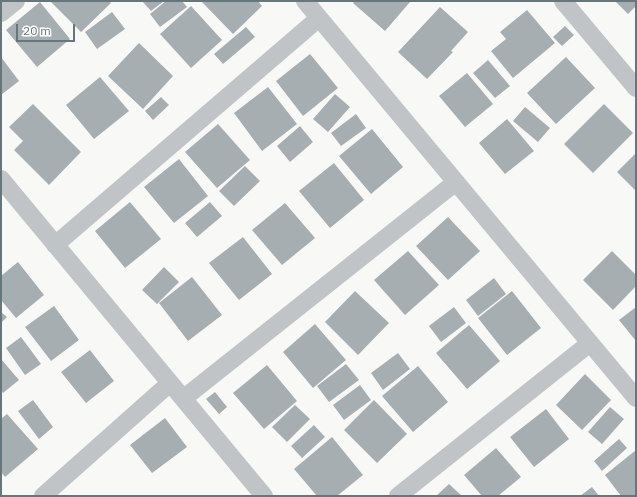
<!DOCTYPE html>
<style>
body{margin:0}
#map{position:relative;width:637px;height:497px;overflow:hidden;background:#f8f8f6;font-family:"IBM Plex Sans",sans-serif}
canvas{display:block}
.frame{position:absolute;inset:0;border:2px solid #66767d;pointer-events:none}
.scale{position:absolute;left:16px;top:24px;width:59px;height:18px;box-sizing:border-box;border:2px solid #66767d;border-top:0;padding-left:5px;font-size:12px;line-height:14px;white-space:nowrap;color:#66767d;-webkit-text-stroke:3px #fff;paint-order:stroke}
</style>
<div id="map">
<canvas width="637" height="497"></canvas>
<div class="frame"></div>
<div class="scale">20 m</div>
</div>
<script>
const ctx = document.querySelector('canvas').getContext('2d');
ctx.lineJoin = 'round';
function paint(path, color) {
  ctx.fillStyle = color;
  ctx.fill(path, 'evenodd');
}
function strokePath(path, color, width, dash) {
  ctx.strokeStyle = color;
  ctx.lineWidth = width;
  ctx.lineCap = dash ? 'butt' : 'round';
  ctx.setLineDash(dash || []);
  ctx.stroke(path);
}
paint(new Path2D(`
 M50 1H109L111 3 81 32Z
 M142 1H164L151 11Z
 M166 1H182L187 7 160 27 150 14Z
 M201 1H258L262 6 233 34Z
 M355 1H409L410 2 385 31 353 3Z
 M615 1H636V6L628 14Z
 M40 2 70 39 37 67 6 30Z
 M191 6 222 40 191 68 160 34Z
 M440 7 468 32 451 51 453 52 427 79 398 52Z
 M527 10 555 43 513 78 491 51 506 39 500 32Z
 M112 12 125 29 97 49 85 32Z
 M565 26 574 35 562 46 553 37Z
 M246 27 255 37 223 64 214 54Z
 M139 43 173 76 143 109 108 76Z
 M310 54 338 88 303 116 276 81Z
 M1 57 19 81 1 95Z
 M566 57 595 88 556 124 527 93Z
 M488 60 510 86 495 98 473 73Z
 M467 73 493 104 465 127 439 96Z
 M100 77 129 111 94 139 66 105Z
 M268 87 297 124 262 151 234 113Z
 M335 94 350 107 328 132 313 119Z
 M161 97 169 105 153 120 145 111Z
 M33 104 81 152 49 185 14 150 23 141 9 127Z
 M604 104 633 133 593 173 564 144Z
 M525 107 550 128 538 142 513 121Z
 M356 114 366 128 341 146 331 133Z
 M507 119 534 151 505 174 479 143Z
 M218 124 250 160 217 188 185 152Z
 M300 126 313 142 290 162 277 146Z
 M372 129 403 167 371 194 339 156Z
 M636 153V191L617 172Z
 M179 159 208 196 174 223 144 187Z
 M334 163 364 200 330 228 299 191Z
 M245 166 260 181 234 206 219 191Z
 M130 202 161 239 125 268 95 231Z
 M210 202 222 216 197 237 185 223Z
 M285 203 315 238 282 265 252 230Z
 M448 217 480 251 448 280 416 246Z
 M243 237 272 274 239 300 209 263Z
 M408 251 439 285 405 315 374 280Z
 M612 251 636 275V286L613 310 583 280Z
 M18 262 44 295 16 318 1 300V276Z
 M164 267 179 282 157 304 142 290Z
 M192 277 222 315 188 341 159 303Z
 M494 278 506 294 478 316 466 300Z
 M355 291 389 323 358 355 325 322Z
 M512 291 541 328 507 355 478 318Z
 M54 306 79 340 51 361 25 327Z
 M454 307 466 323 441 342 429 326Z
 M636 307V341L619 320Z
 M1 312 7 317 1 323Z
 M315 324 346 360 313 388 283 352Z
 M469 325 500 361 467 389 436 353Z
 M21 337 41 364 25 375 6 348Z
 M90 350 114 381 86 403 61 372Z
 M398 353 410 369 383 390 371 373Z
 M1 359 19 380 3 393 1 390Z
 M346 364 359 380 329 402 317 386Z
 M267 365 297 401 264 429 233 393Z
 M418 366 448 402 413 432 382 396Z
 M585 374 611 400 582 430 556 405Z
 M360 385 371 400 344 420 333 405Z
 M215 392 227 407 219 414 206 399Z
 M33 400 53 427 39 439 18 411Z
 M374 400 407 434 377 463 344 430Z
 M295 405 310 419 287 442 272 427Z
 M610 407 624 419 602 444 588 432Z
 M546 409 569 439 534 467 510 437Z
 M7 414 38 449 5 477 1 472V419Z
 M165 418 187 447 152 473 130 445Z
 M314 425 325 437 302 458 291 446Z
 M332 437 363 475 337 496H317L294 469Z
 M619 439 627 448 602 471 594 461Z
 M496 448 521 477 498 496H482L464 475Z
 M636 450V496H621L605 475Z
 M449 484 462 496H436Z
 M592 487 599 496H580Z`), '#a6aeb2');
strokePath(new Path2D(`
 M305 1 636 398
 M563 1 636 88
 M1 13 16 1
 M1 179 264 496
 M55 245 319 18
 M184 398 456 182
 M43 496 170 383
 M398 496 590 343`), '#c0c4c7', 18);
</script>
